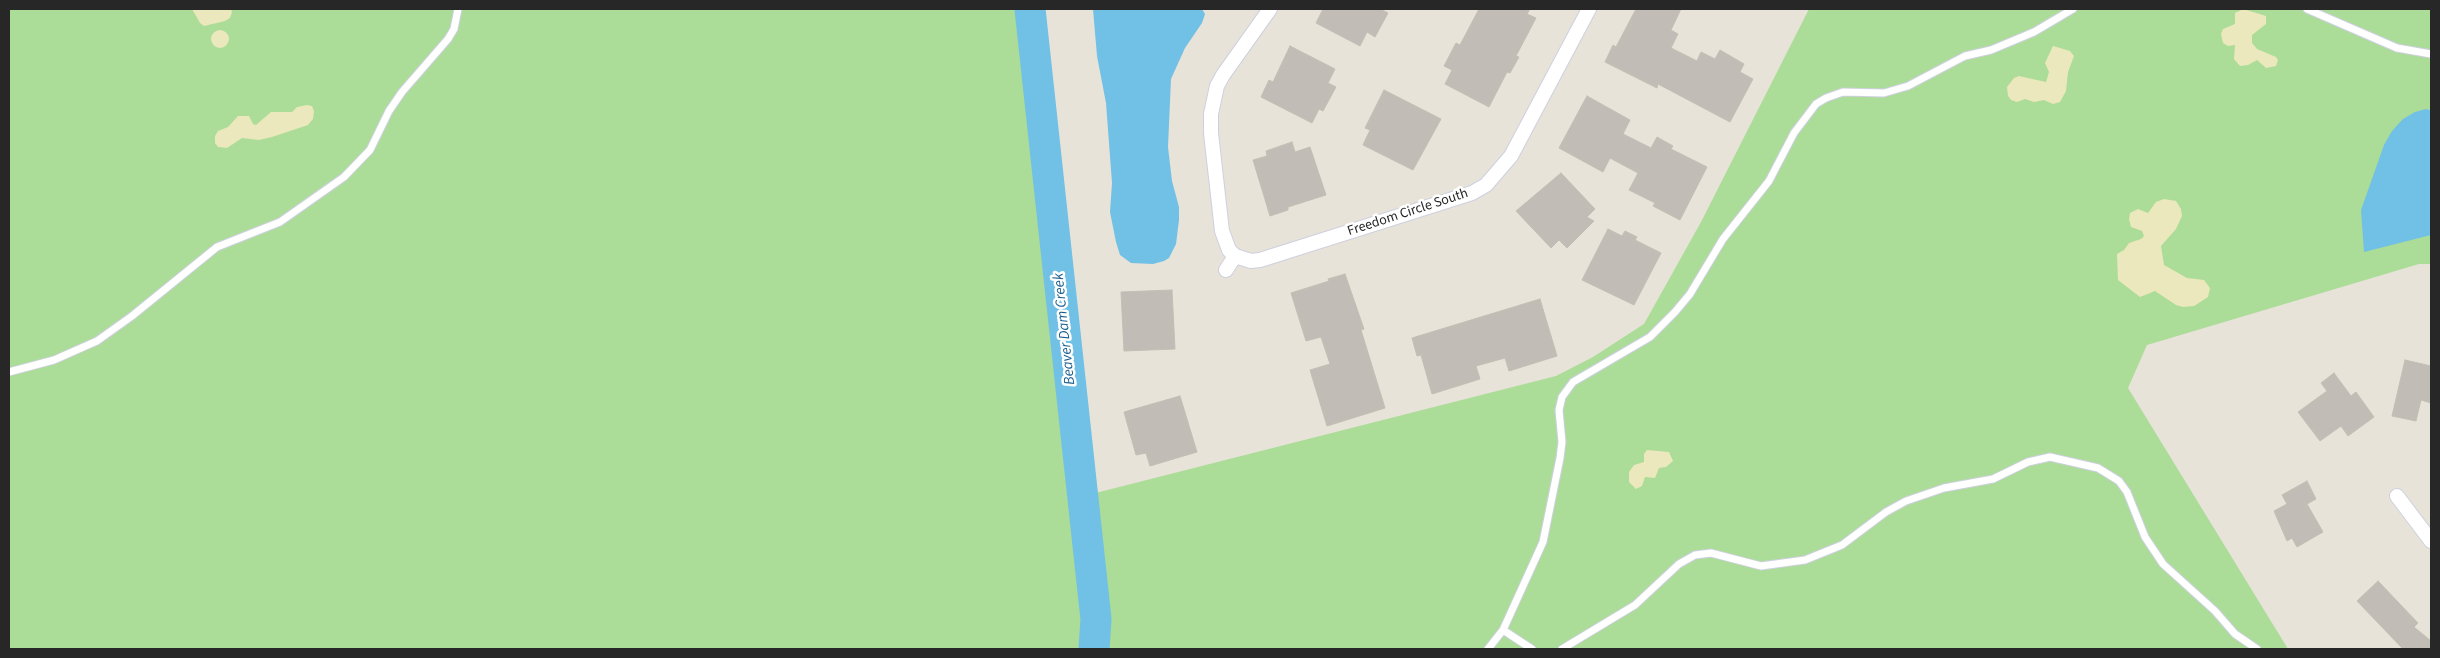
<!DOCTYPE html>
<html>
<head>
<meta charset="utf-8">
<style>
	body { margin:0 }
	#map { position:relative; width:2440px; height:658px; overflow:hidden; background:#e8e3d9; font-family:"Source Sans 3",sans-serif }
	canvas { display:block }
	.frame { position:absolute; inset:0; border:10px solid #272727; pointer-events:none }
</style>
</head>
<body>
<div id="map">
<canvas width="2440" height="658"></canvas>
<div class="frame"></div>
</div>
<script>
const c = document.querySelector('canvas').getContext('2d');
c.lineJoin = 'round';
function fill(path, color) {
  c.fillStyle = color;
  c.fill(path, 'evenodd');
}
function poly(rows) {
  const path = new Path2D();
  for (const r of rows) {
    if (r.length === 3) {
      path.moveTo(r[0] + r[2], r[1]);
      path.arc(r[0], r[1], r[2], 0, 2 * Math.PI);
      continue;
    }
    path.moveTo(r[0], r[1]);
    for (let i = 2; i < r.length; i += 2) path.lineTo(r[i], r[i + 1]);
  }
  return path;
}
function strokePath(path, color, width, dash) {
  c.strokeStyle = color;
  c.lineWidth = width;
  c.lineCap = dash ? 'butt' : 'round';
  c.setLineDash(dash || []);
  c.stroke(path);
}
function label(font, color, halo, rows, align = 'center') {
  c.font = font + ' "Source Sans 3",sans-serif';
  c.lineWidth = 5;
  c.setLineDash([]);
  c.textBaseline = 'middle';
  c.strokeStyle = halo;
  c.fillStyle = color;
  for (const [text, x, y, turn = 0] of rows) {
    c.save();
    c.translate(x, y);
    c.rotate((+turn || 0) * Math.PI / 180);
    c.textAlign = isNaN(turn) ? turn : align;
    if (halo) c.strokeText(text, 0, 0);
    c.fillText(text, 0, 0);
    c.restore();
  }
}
const green = poly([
	[9,9,1016,9,1068,500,1556,376,1593,357,1644,324,1701,222,1809,9,2431,9,2431,110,2426,109,2426,235,2431,235,2431,264,2419,264,2147,345,2128,388,2288,649,9,649]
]);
const sand = poly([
	[192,9,231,9,232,12,230,18,225,21,204,26,200,23],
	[2243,9,2266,16,2266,24,2252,35,2252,43,2257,49,2276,57,2278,60,2276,66,2266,68,2257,60,2248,65,2240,66,2234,59,2235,45,2228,46,2223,43,2221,34,2223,29,2235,24,2235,13],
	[220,39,9],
	[2053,46,2070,51,2074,56,2068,72,2066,91,2060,102,2053,104,2044,100,2034,102,2025,99,2017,102,2011,100,2008,96,2007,87,2014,78,2019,76,2046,82,2049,72,2045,63],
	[307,105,312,106,314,111,313,119,308,125,272,137,259,140,242,138,227,148,218,147,215,143,215,136,218,131,228,127,238,116,249,116,253,124,256,125,271,112,292,112,297,107],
	[2164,199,2176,201,2181,209,2182,216,2176,229,2161,246,2164,265,2187,278,2204,280,2210,288,2208,297,2194,306,2183,307,2176,305,2155,291,2140,297,2118,280,2117,254,2124,250,2129,243,2141,239,2144,236,2142,231,2131,227,2129,219,2130,213,2138,209,2148,213,2156,202],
	[1647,450,1669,452,1673,461,1666,467,1659,468,1655,478,1645,477,1642,486,1636,489,1629,482,1629,472,1634,465,1644,462,1644,454]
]);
const water = poly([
	[1093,9,1202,9,1205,14,1202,23,1185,48,1171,79,1168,147,1172,181,1179,207,1179,220,1176,244,1169,258,1164,261,1153,264,1131,263,1120,255,1116,242,1110,212,1112,183,1106,103,1097,56],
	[2426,109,2431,110,2431,235,2364,252,2361,210,2384,145,2392,131,2403,119,2415,112]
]);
const river = poly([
	[1030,9,1096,619,1094,649]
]);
const building = poly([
	[1323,9,1380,9,1388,13,1375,37,1367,32,1360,46,1316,23,1323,9],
	[1479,9,1530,9,1527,14,1536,18,1516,56,1519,57,1510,73,1507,72,1489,107,1445,84,1452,70,1444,66,1456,43,1460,45,1479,9],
	[1636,9,1681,9,1671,30,1678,34,1671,48,1697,61,1701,52,1715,59,1720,50,1744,64,1740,72,1753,79,1730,122,1658,84,1657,88,1605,62,1613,45,1616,47,1636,9],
	[1290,46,1335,69,1328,83,1336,87,1323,111,1319,109,1312,123,1261,97,1269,80,1273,82,1290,46],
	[1384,90,1441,119,1413,170,1363,145,1370,130,1365,128,1384,90],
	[1587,96,1630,120,1623,134,1651,148,1657,137,1673,146,1671,149,1707,167,1680,220,1653,206,1655,203,1629,190,1638,173,1610,158,1603,172,1559,148,1587,96],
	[1292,142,1295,152,1310,147,1326,195,1288,207,1288,210,1270,216,1253,160,1267,156,1266,151,1292,142],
	[1561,173,1595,209,1587,217,1594,221,1567,248,1559,240,1551,248,1516,211,1561,173],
	[1608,229,1622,236,1625,231,1637,237,1635,240,1661,253,1634,305,1582,280,1608,229],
	[1345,274,1364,329,1361,330,1385,408,1327,426,1310,370,1330,364,1321,337,1306,341,1291,293,1329,281,1328,279,1345,274],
	[1172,290,1175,349,1124,351,1121,292,1172,290],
	[1540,299,1557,356,1509,371,1505,358,1476,366,1480,379,1432,394,1421,355,1417,356,1412,338,1540,299],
	[2405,360,2431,366,2431,403,2421,400,2416,421,2392,416,2405,360],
	[2334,373,2351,396,2356,392,2374,417,2348,436,2341,426,2320,441,2298,412,2327,391,2321,383,2334,373],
	[1180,396,1197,452,1150,466,1146,453,1136,455,1124,412,1180,396],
	[2307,481,2316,499,2307,504,2323,532,2297,547,2292,538,2287,541,2274,511,2287,504,2282,495,2307,481],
	[2378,581,2418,623,2414,627,2431,641,2431,649,2403,649,2357,601,2378,581]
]);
const lane = poly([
	[2307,9,2397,48,2431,54],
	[9,372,54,360,97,341,132,316,217,247,280,222,344,177,370,150,389,111,402,92,448,39,454,29,458,9],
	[1503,630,1532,649],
	[1488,649,1503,630,1543,542,1560,458,1562,442,1559,410,1562,397,1573,382,1650,337,1675,312,1690,294,1723,239,1769,181,1794,133,1816,104,1826,98,1843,92,1884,93,1908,86,1965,56,1991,50,2034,32,2073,9],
	[1562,649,1635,605,1679,564,1695,555,1711,553,1761,566,1805,560,1842,545,1886,512,1906,501,1944,488,1993,479,2028,462,2050,457,2098,468,2119,481,2127,492,2145,537,2163,564,2215,611,2235,634,2257,649]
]);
const street = poly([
	[1235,256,1229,250,1222,231,1211,133,1211,114,1217,86,1223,75,1270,9],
	[1226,270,1235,256,1251,261,1260,260,1472,193,1486,185,1511,156,1589,9],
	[2397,496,2431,541]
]);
const streetNames = [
	["Freedom Circle South",1408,213,-18]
];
const waterNames = [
	["Beaver Dam Creek",1065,329,-96]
];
fill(green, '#abdc98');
fill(sand, '#ece8bd');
fill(water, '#71c0e5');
strokePath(river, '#71c0e5', 31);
fill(building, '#c1bcb5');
strokePath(building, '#c3beb3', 1);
strokePath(lane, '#ced0df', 9);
strokePath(street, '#ced0df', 16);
strokePath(lane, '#fff', 7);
strokePath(street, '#fff', 14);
label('14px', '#272727', '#fff', streetNames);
label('italic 15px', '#165c8b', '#fff', waterNames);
</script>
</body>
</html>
